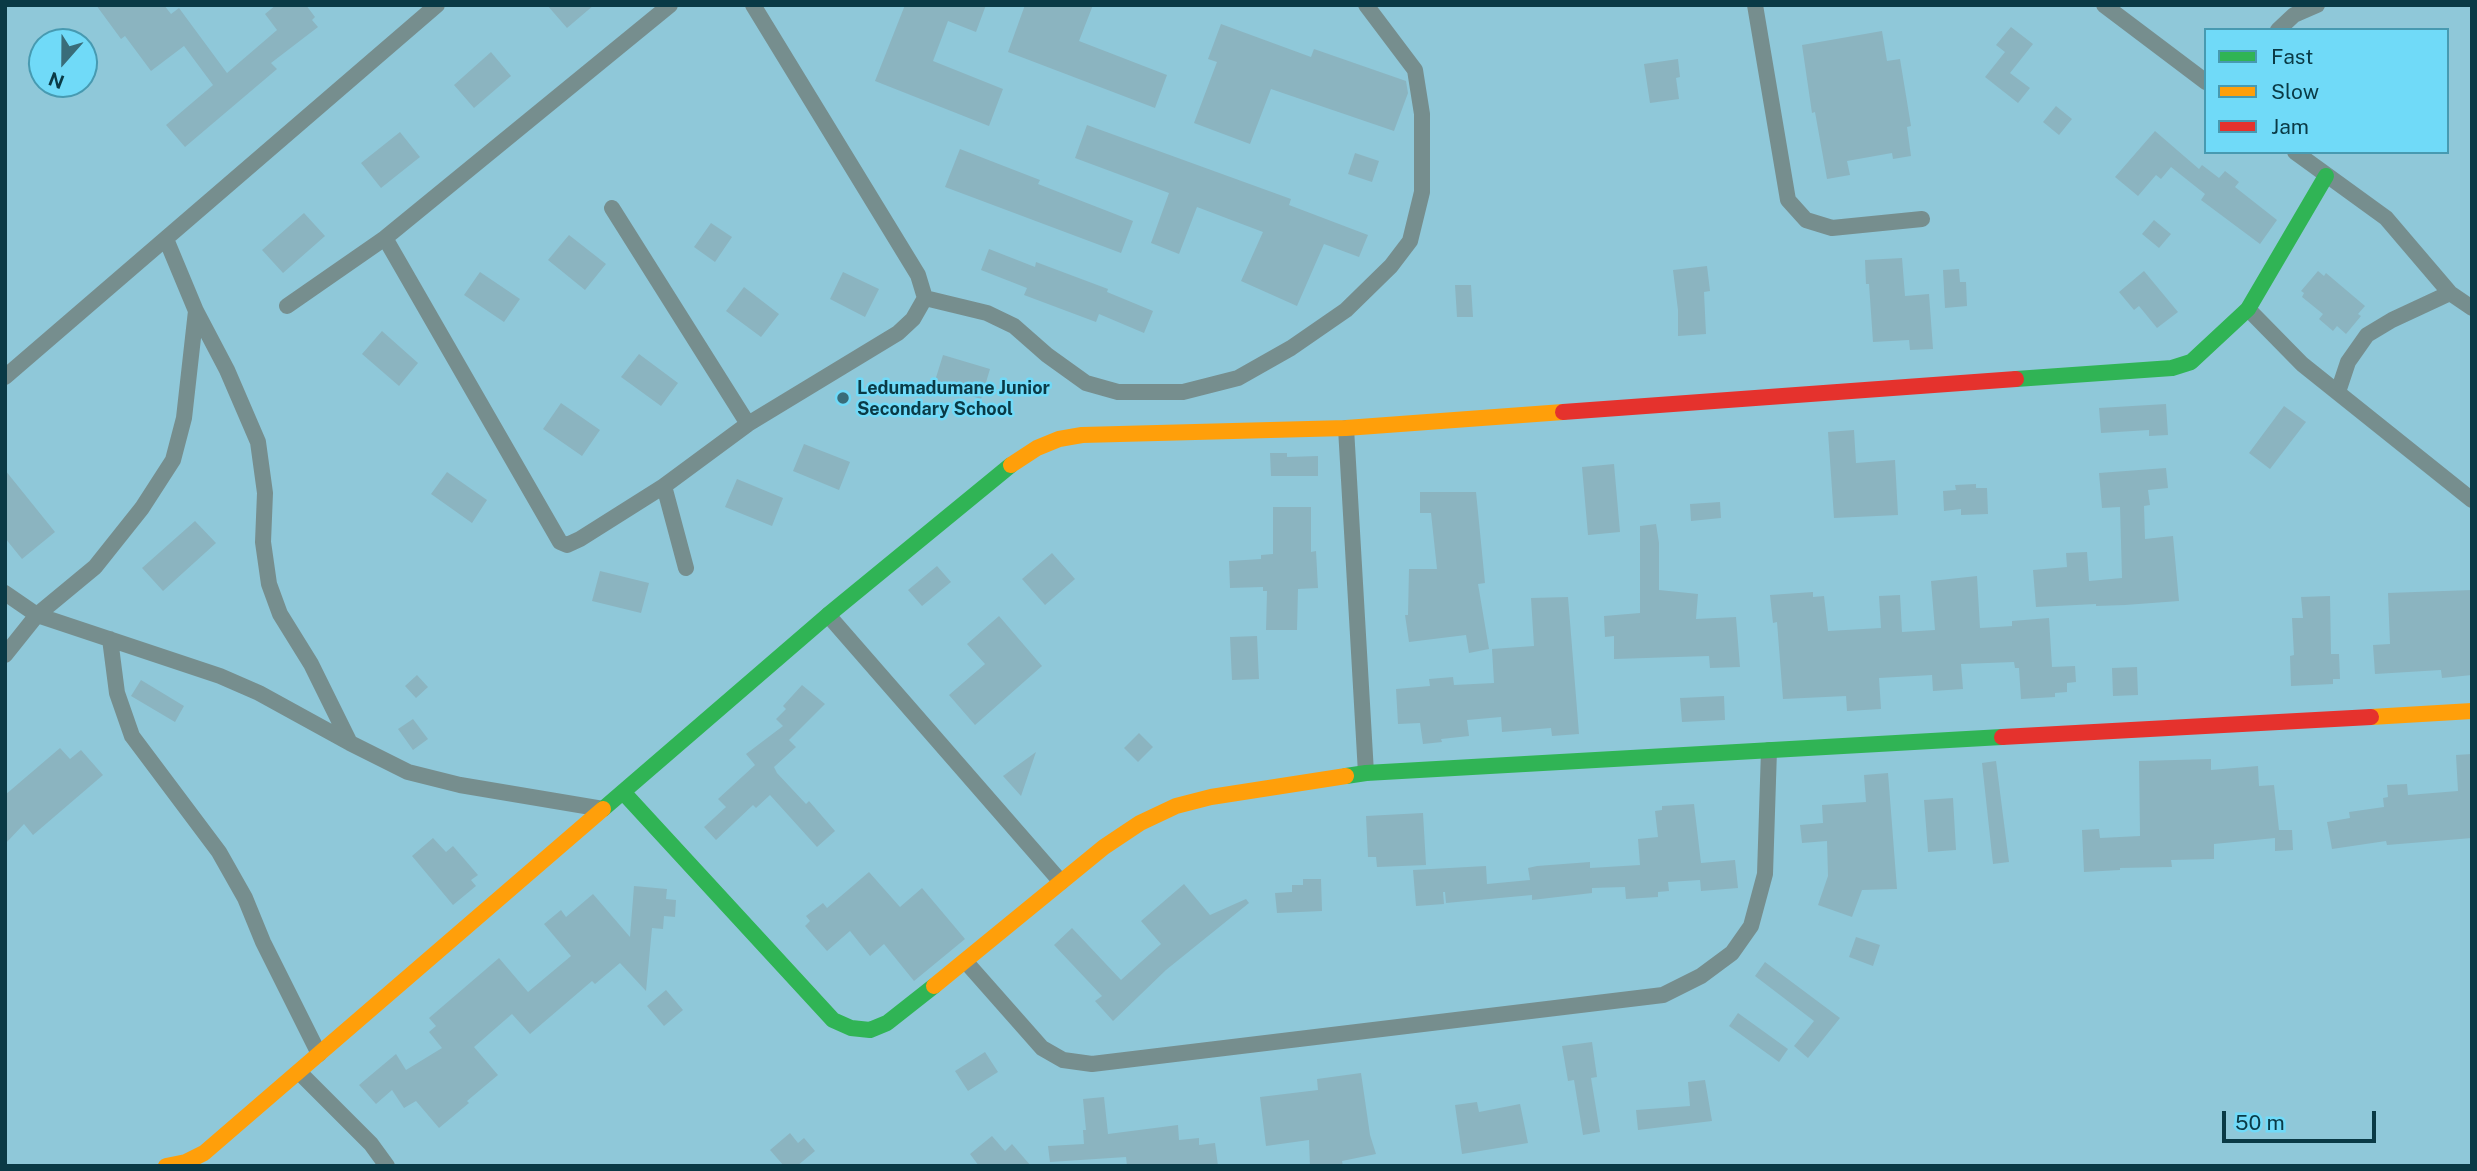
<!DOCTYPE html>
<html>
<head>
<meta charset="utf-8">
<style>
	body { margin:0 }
	#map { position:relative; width:2477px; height:1171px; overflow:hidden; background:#8fc8d9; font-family:"Public Sans",sans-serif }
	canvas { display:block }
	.frame { position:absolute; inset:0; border:7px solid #0a3a46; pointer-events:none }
	.legend { position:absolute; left:2204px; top:28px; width:245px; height:126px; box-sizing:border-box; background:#70daf8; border:2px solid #479ab1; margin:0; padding:9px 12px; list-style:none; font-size:21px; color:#0a3a46 }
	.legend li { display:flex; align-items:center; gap:14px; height:35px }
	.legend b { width:35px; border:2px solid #479ab1 }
	.north { position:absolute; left:28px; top:28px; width:70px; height:70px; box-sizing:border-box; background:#70daf8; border:2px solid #479ab1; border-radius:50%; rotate:201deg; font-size:19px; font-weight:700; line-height:28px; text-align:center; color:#0a3a46 }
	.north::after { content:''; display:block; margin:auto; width:24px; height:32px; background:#396c79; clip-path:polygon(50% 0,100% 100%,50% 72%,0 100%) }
	.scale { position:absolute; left:2222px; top:1111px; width:154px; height:32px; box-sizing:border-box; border:4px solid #0a3a46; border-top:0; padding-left:9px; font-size:21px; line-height:24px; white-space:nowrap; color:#0a3a46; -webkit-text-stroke:5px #70daf8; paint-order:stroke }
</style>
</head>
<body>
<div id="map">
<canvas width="2477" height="1171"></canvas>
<div class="frame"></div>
<ul class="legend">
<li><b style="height:9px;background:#30b455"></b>Fast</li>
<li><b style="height:9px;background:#ff9f0a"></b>Slow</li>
<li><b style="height:9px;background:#e5322d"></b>Jam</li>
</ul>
<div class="north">N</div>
<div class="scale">50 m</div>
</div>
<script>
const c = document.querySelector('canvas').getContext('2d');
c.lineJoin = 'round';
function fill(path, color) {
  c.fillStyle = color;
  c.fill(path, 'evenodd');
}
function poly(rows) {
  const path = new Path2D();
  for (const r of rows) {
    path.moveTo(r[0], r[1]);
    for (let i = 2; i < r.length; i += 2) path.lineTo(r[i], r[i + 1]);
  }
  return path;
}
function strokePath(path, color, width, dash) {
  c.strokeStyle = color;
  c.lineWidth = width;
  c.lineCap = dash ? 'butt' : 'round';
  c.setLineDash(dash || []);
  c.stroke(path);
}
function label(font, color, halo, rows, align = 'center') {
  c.font = font + ' "Public Sans",sans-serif';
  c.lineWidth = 5;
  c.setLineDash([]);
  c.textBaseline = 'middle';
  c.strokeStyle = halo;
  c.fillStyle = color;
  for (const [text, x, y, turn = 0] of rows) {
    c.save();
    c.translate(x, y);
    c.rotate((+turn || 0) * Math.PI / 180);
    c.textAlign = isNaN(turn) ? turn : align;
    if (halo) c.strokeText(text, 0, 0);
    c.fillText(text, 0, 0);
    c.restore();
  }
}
const building = poly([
	[96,5,164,5,171,14,179,8,227,73,277,30,265,14,276,5,306,5,315,17,312,20,318,27,271,63,277,69,185,147,166,125,213,85,184,46,151,71,125,36,121,39],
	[547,5,594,5,567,28],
	[905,5,986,5,976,32,948,21,933,61,1003,89,989,126,875,81],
	[1025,5,1093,5,1079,41,1167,75,1155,108,1008,52],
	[1221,24,1311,57,1314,49,1406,81,1408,93,1394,131,1271,89,1250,144,1194,123,1217,62,1208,59],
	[2011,27,2033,44,2010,73,2030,88,2018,103,1985,77,2005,52,1996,45],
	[1882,31,1887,61,1900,59,1911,126,1907,127,1911,156,1893,159,1892,153,1847,161,1850,175,1827,179,1815,112,1812,113,1802,45],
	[491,52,511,76,474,108,454,85],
	[1678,59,1680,77,1676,78,1679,99,1650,103,1644,64],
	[2056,106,2072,119,2059,135,2043,122],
	[1087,125,1291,199,1289,205,1368,235,1359,257,1324,244,1297,306,1241,281,1263,232,1197,207,1179,254,1151,243,1169,193,1075,158],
	[2155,131,2199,169,2202,165,2219,178,2225,171,2239,182,2235,187,2277,220,2260,244,2201,200,2205,194,2171,167,2161,179,2156,175,2138,196,2115,177],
	[400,132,420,157,381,188,361,163],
	[960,149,1040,180,1038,184,1133,221,1121,253,945,187],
	[1355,153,1379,161,1372,182,1348,174],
	[304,213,325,236,283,273,262,250],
	[2154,220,2171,234,2159,248,2142,234],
	[711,223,732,237,715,262,694,247],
	[569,235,606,264,585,290,548,260],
	[989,249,1035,267,1036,262,1108,289,1107,292,1153,311,1144,333,1099,314,1096,322,1024,295,1027,288,981,270],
	[1902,258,1905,296,1929,294,1933,349,1910,350,1909,340,1873,342,1869,284,1866,284,1865,260],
	[1707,266,1710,291,1704,292,1706,334,1678,336,1678,310,1673,270],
	[1959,269,1960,282,1966,282,1967,306,1945,308,1943,270],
	[2144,271,2178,312,2157,328,2139,306,2134,310,2119,292],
	[2318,271,2324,276,2326,273,2365,306,2358,314,2361,316,2346,334,2337,326,2333,331,2319,319,2323,314,2302,297,2304,293,2301,291],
	[480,272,520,299,504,322,464,295],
	[843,272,879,289,865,317,830,299],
	[1455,285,1471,285,1473,317,1457,317],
	[744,287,779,314,761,337,726,311],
	[382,331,418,363,399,386,362,354],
	[639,354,678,383,661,406,621,377],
	[943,355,990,369,981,399,934,384],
	[561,403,600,430,582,456,543,429],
	[2166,404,2168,435,2149,436,2149,430,2101,433,2099,408],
	[2284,406,2306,422,2270,469,2249,453],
	[1854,430,1856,463,1895,460,1898,515,1834,518,1828,432],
	[804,444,850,462,839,490,793,471],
	[1270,453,1287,453,1287,457,1318,456,1318,476,1271,476],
	[1614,464,1620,532,1588,535,1582,467],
	[2166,468,2168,488,2148,490,2150,505,2144,506,2145,539,2173,536,2179,601,2125,605,2096,606,2096,604,2036,607,2033,570,2067,567,2066,553,2087,552,2089,581,2122,578,2120,507,2102,508,2099,473],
	[5,470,55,532,22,559,5,538],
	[447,472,487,500,472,523,431,494],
	[737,479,783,498,772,526,725,507],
	[1976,484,1976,488,1987,488,1988,514,1961,515,1961,509,1944,511,1943,491,1956,490,1955,485],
	[1420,492,1476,492,1485,583,1478,584,1489,649,1469,653,1466,635,1409,642,1405,615,1408,615,1409,569,1437,569,1431,513,1420,513],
	[1720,502,1721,518,1691,521,1690,504],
	[1273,507,1311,507,1311,552,1316,551,1318,588,1298,589,1297,630,1266,630,1267,591,1263,591,1263,587,1230,588,1229,561,1261,559,1261,555,1273,554],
	[195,521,216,543,163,591,142,568],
	[1656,524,1659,543,1659,590,1698,594,1696,619,1736,617,1740,667,1710,668,1709,656,1614,659,1614,636,1605,637,1604,616,1640,613,1640,526],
	[1052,553,1075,579,1045,605,1022,579],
	[937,566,951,582,922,606,908,590],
	[600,571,649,583,641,613,592,601],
	[1977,576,1980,628,2012,626,2012,621,2049,618,2052,667,2075,666,2076,682,2067,683,2067,692,2055,693,2055,697,2021,699,2019,668,2015,668,2014,662,1961,664,1963,689,1933,691,1932,675,1879,678,1881,709,1847,711,1846,696,1783,699,1777,622,1773,623,1770,595,1813,592,1813,597,1824,596,1828,631,1881,628,1879,596,1900,595,1902,632,1935,630,1931,581],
	[2472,590,2472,675,2442,678,2441,670,2375,674,2373,645,2390,644,2388,593],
	[2330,596,2331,654,2339,654,2340,679,2333,679,2333,684,2291,686,2290,656,2294,655,2292,618,2303,618,2301,597],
	[1568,597,1579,734,1552,736,1551,728,1502,732,1501,717,1467,720,1469,736,1441,739,1442,742,1423,744,1420,723,1398,724,1396,689,1430,686,1429,679,1453,677,1454,685,1494,683,1492,649,1534,646,1531,598],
	[999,616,1042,666,975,725,949,695,985,664,967,644],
	[1257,636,1259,679,1232,680,1230,637],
	[2137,667,2138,695,2113,696,2112,668],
	[417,675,428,687,416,698,405,686],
	[141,680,184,706,175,722,131,696],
	[802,685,825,704,789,740,796,747,774,767,777,773,806,804,809,801,835,831,817,847,770,795,756,808,753,805,716,840,704,827,726,807,718,799,755,765,746,754,783,726,776,719,786,709,783,706],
	[1724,696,1725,720,1682,722,1680,698],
	[413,719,428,739,413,750,398,729],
	[1139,733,1153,747,1138,762,1124,748],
	[60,748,70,759,81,750,103,775,33,835,24,824,5,844,5,795],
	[1036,752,1021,796,1003,776],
	[2472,754,2472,838,2387,845,2386,841,2332,849,2327,822,2350,818,2349,812,2384,807,2383,798,2388,797,2387,785,2407,784,2408,795,2458,791,2456,755],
	[2211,759,2211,770,2258,766,2259,786,2274,785,2279,830,2292,830,2293,850,2275,851,2275,838,2214,844,2214,859,2171,860,2172,867,2120,868,2120,870,2084,872,2082,830,2099,829,2100,838,2140,836,2139,761],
	[1996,761,2009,862,1993,864,1982,763],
	[1888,773,1897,889,1862,890,1852,917,1818,905,1828,876,1827,841,1802,843,1800,825,1823,823,1822,805,1866,802,1864,775],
	[1953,798,1956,850,1928,852,1924,800],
	[1694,804,1701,863,1735,860,1738,888,1701,891,1700,880,1668,882,1669,891,1658,892,1658,897,1626,899,1625,887,1592,888,1592,893,1532,900,1532,895,1446,903,1445,892,1443,892,1444,904,1416,906,1413,870,1486,866,1487,884,1530,880,1528,868,1537,866,1590,862,1590,868,1640,865,1638,839,1658,837,1655,811,1662,810,1662,806],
	[1423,813,1426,865,1377,867,1376,857,1368,857,1366,816],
	[433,838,446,852,453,846,478,875,471,880,476,886,453,905,412,856],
	[869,872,900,907,922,888,965,939,914,981,884,944,870,956,850,931,827,951,805,926,810,921,806,916,823,903,827,908],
	[1303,879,1321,879,1322,911,1277,913,1275,893,1292,892,1292,885,1303,885],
	[1184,884,1210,915,1246,899,1249,903,1166,970,1113,1021,1095,1001,1102,996,1054,945,1072,928,1121,980,1161,944,1141,921],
	[634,886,667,889,666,899,676,900,675,917,664,916,663,929,652,928,646,991,620,963,595,984,592,981,530,1034,512,1014,474,1047,498,1075,467,1101,469,1103,439,1128,416,1101,404,1108,392,1090,376,1104,359,1085,396,1054,406,1070,442,1048,429,1032,436,1026,429,1018,499,958,528,992,571,956,544,924,561,910,566,917,593,894,630,937],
	[1856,937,1880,945,1873,966,1849,957],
	[1765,962,1840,1018,1808,1058,1794,1046,1814,1021,1755,976],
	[666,990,683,1010,664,1026,647,1006],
	[1738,1013,1788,1049,1779,1062,1729,1026],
	[1592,1042,1597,1077,1591,1078,1600,1132,1583,1135,1574,1080,1568,1081,1562,1046],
	[985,1052,998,1072,968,1091,955,1071],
	[1361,1073,1370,1135,1376,1154,1342,1161,1343,1166,1310,1166,1309,1140,1266,1146,1260,1097,1318,1090,1317,1079],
	[1705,1080,1712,1121,1638,1130,1636,1110,1690,1106,1688,1082],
	[1104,1097,1108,1134,1178,1125,1179,1140,1199,1138,1199,1145,1215,1143,1218,1166,1127,1166,1126,1157,1050,1162,1048,1146,1084,1144,1083,1130,1086,1130,1083,1099],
	[1477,1102,1479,1112,1520,1104,1528,1143,1462,1154,1455,1105],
	[790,1133,798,1143,804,1138,815,1151,797,1166,784,1166,770,1150],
	[992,1136,1005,1151,1012,1144,1031,1166,979,1166,970,1154]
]);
const street = poly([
	[1755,5,1788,200,1806,220,1832,228,1922,219],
	[2104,5,2206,82],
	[2278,30,2294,15,2317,5],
	[2295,152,2386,218,2450,293,2472,308],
	[612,208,748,424],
	[385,238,560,542,567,545,580,539,664,486,748,424,898,333,913,319,925,298,918,275,753,5],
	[166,239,196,311,227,370,258,442,265,493,263,542,269,584,280,614,311,664,350,743],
	[925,298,987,313,1014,326,1047,355,1086,383,1118,392,1183,392,1238,378,1291,348,1346,310,1391,266,1410,241,1422,192,1422,114,1415,70,1366,5],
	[287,306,385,238,670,5],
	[2248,309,2302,364,2472,500],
	[5,377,437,5],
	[2338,392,2348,362,2367,335,2392,320,2450,293],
	[1346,428,1366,773],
	[664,486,686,568],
	[5,593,37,615,220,676,259,693,350,743,408,772,460,785,603,809],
	[828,615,1061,882],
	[110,639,117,693,132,736,219,852,245,898,263,942,319,1054],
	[5,655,37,615,95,567,142,508,173,460,184,418,196,311],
	[966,962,1042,1048,1063,1060,1092,1064,1663,995,1701,976,1732,953,1751,926,1765,874,1769,750],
	[299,1072,371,1144,387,1166]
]);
const fast = poly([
	[2016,379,2172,368,2191,362,2248,309,2326,176],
	[1346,776,1366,773,2002,737],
	[623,792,833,1020,851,1028,870,1030,887,1023,934,986],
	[603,809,828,615,1011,465]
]);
const slow = poly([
	[1011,465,1037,448,1059,439,1082,435,1346,428,1563,412],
	[2371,717,2472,711],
	[934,986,1104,847,1140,823,1176,806,1211,797,1346,776],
	[166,1166,186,1162,204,1153,603,809]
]);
const jam = poly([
	[1563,412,2016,379],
	[2002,737,2371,717]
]);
const markers = [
	[843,398,7,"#396c79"]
];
const poiNames = [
	["Ledumadumane Junior",857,388],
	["Secondary School",857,409]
];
fill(building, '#8bb4c0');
strokePath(street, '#768e8e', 16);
strokePath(fast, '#30b455', 16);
strokePath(slow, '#ff9f0a', 16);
strokePath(jam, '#e5322d', 16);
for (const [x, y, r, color] of markers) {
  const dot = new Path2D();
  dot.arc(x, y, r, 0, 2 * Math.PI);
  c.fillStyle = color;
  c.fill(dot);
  strokePath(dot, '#70daf8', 2.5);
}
label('bold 18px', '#0a3a46', '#70daf8', poiNames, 'left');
</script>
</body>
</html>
